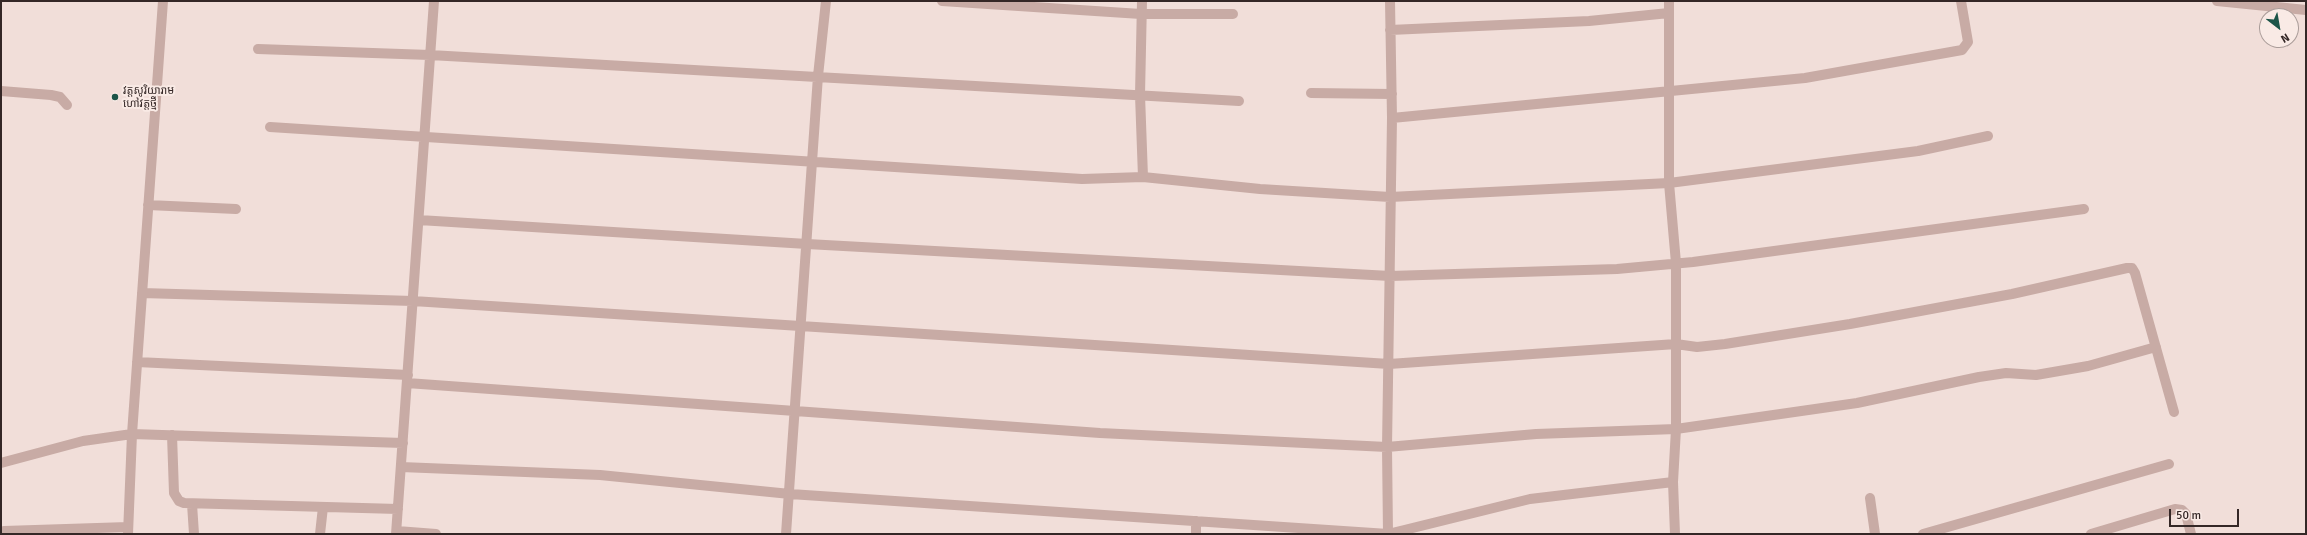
<!DOCTYPE html>
<html>
<head>
<meta charset="utf-8">
<style>
	body { margin:0 }
	#map { position:relative; width:2307px; height:535px; overflow:hidden; background:#f1ded9; font-family:Signika,sans-serif }
	canvas { display:block }
	.frame { position:absolute; inset:0; border:2px solid #342726; pointer-events:none }
	.north { position:absolute; left:2259px; top:8px; width:40px; height:40px; box-sizing:border-box; background:#f9eae5; border:1px solid #aa9c99; border-radius:50%; rotate:149deg; font-size:11px; font-weight:700; line-height:16px; text-align:center; color:#342726 }
	.north::after { content:''; display:block; margin:auto; width:14px; height:18px; background:#1c5549; clip-path:polygon(50% 0,100% 100%,50% 72%,0 100%) }
	.scale { position:absolute; left:2169px; top:509px; width:70px; height:18px; box-sizing:border-box; border:2px solid #342726; border-top:0; padding-left:5px; font-size:12px; line-height:14px; white-space:nowrap; color:#342726; -webkit-text-stroke:3px #f9eae5; paint-order:stroke }
</style>
</head>
<body>
<div id="map">
<canvas width="2307" height="535"></canvas>
<div class="frame"></div>
<div class="north">N</div>
<div class="scale">50 m</div>
</div>
<script>
const c = document.querySelector('canvas').getContext('2d');
c.lineJoin = 'round';
function poly(rows) {
  const path = new Path2D();
  for (const r of rows) {
    path.moveTo(r[0], r[1]);
    for (let i = 2; i < r.length; i += 2) path.lineTo(r[i], r[i + 1]);
  }
  return path;
}
function strokePath(path, color, width, dash) {
  c.strokeStyle = color;
  c.lineWidth = width;
  c.lineCap = dash ? 'butt' : 'round';
  c.setLineDash(dash || []);
  c.stroke(path);
}
function label(font, color, halo, rows, align = 'center') {
  c.font = font + ' Signika,"Noto Sans Khmer",sans-serif';
  c.lineWidth = 4;
  c.setLineDash([]);
  c.textBaseline = 'middle';
  c.strokeStyle = halo;
  c.fillStyle = color;
  for (const [text, x, y, turn = 0] of rows) {
    c.save();
    c.translate(x, y);
    c.rotate((+turn || 0) * Math.PI / 180);
    c.textAlign = isNaN(turn) ? turn : align;
    if (halo) c.strokeText(text, 0, 0);
    c.fillText(text, 0, 0);
    c.restore();
  }
}
const minor = poly([
	[942,1,1141,14,1233,14],
	[1142,1,1140,95,1143,177],
	[1669,1,1669,183,1676,263,1676,429,1673,482,1675,534],
	[2217,1,2306,10],
	[1390,30,1589,21,1669,13],
	[258,49,430,55,1239,101],
	[1,91,51,95,60,97,67,105],
	[1311,93,1392,94],
	[1392,118,1805,78,1962,50,1968,42,1961,1],
	[270,127,1082,179,1143,177,1260,189,1390,197,1669,183,1918,151,1988,136],
	[148,205,236,209],
	[419,220,807,244,1390,276,1617,269,1693,262,2084,209],
	[142,293,413,301,1389,364,1676,344,1697,347,1725,344,1850,324,2012,294,2127,268,2132,268,2135,273,2174,412],
	[137,362,408,375],
	[407,383,1100,433,1387,447,1536,434,1676,429,1857,403,1979,377,2006,373,2036,375,2088,366,2156,347],
	[172,435,174,493,179,501,184,503,398,509],
	[1,463,83,441,132,434,403,443],
	[401,467,600,475,790,494,1388,534,1530,499,1673,482],
	[1870,498,1875,534],
	[192,504,194,534],
	[397,531,436,534],
	[1,533,4,531,128,527],
	[128,534,132,434,163,1],
	[320,534,323,507],
	[396,534,434,1],
	[786,534,818,76,826,1],
	[1196,534,1196,521],
	[1388,534,1387,447,1392,118,1390,1],
	[1923,534,2169,464],
	[2091,534,2175,509,2182,510,2186,514,2191,534]
]);
const markers = [
	[115,97,4,"#1c5549"]
];
const poiNames = [
	["វត្តសូរិយារាម",123,91],
	["ហៅវត្តថ្មី",123,104]
];
strokePath(minor, '#c8aba5', 10);
for (const [x, y, r, color] of markers) {
  const dot = new Path2D();
  dot.arc(x, y, r, 0, 2 * Math.PI);
  c.fillStyle = color;
  c.fill(dot);
  strokePath(dot, '#f9eae5', 1.5);
}
label('11px', '#342726', '#f9eae5', poiNames, 'left');
</script>
</body>
</html>
